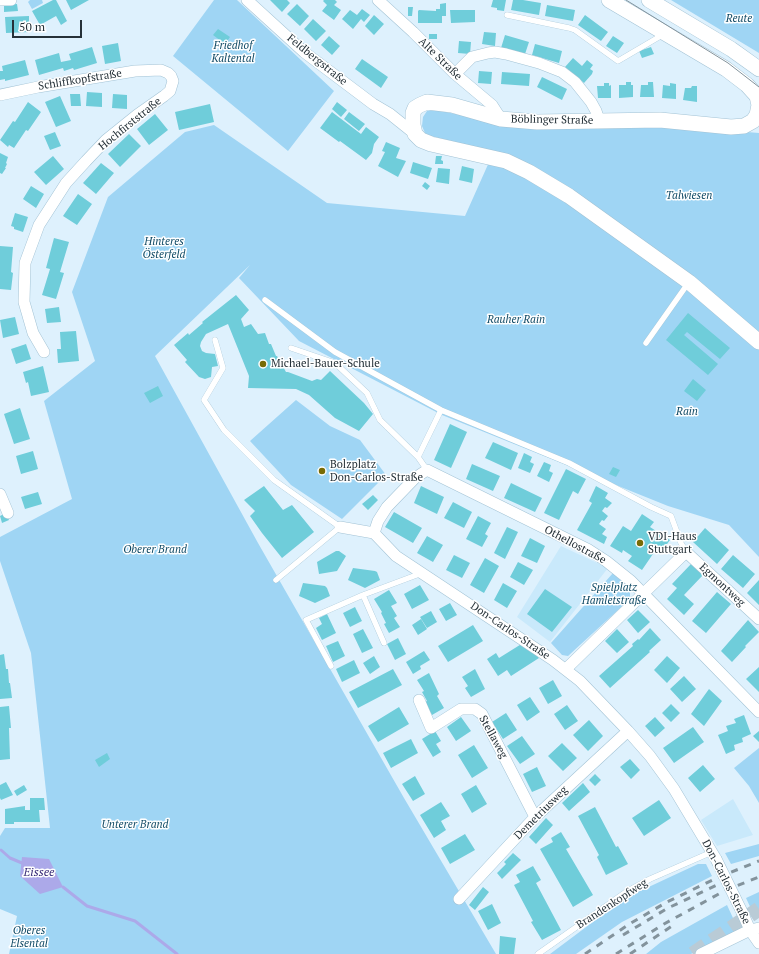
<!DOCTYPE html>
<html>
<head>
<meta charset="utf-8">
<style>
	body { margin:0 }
	#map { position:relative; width:759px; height:954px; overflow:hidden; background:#def1fd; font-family:"PT Serif",serif }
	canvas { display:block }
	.scale { position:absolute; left:12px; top:20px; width:70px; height:18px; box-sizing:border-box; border:2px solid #253138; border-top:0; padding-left:5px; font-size:12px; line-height:14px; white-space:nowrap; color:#253138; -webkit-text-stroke:3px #fff; paint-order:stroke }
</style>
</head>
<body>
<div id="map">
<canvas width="759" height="954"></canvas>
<div class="scale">50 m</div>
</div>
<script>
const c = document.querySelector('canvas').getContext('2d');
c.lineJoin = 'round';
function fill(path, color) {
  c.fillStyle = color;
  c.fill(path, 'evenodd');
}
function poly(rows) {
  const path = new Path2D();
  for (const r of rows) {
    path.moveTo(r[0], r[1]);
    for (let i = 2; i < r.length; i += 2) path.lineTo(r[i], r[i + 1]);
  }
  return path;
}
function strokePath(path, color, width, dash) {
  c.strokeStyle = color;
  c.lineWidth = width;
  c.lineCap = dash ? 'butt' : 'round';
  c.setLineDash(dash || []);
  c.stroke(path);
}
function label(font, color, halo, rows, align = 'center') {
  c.font = font + ' "PT Serif",serif';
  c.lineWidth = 3;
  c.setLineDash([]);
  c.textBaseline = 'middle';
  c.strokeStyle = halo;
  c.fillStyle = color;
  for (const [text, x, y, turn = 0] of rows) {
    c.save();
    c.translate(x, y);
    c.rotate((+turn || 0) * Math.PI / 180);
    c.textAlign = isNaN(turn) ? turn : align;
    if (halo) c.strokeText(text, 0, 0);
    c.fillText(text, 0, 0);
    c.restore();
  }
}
const built = poly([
	[561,546,608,568,550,642,517,617],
	[733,799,753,835,717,846,701,820]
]);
const green = poly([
	[30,0,42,0,43,3,32,9,28,2],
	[214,0,237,0,334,91,288,151,173,56],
	[671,0,759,0,759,53],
	[436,110,499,123,660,125,759,133,759,557,729,525,668,506,442,415,299,341,239,278,250,265,155,356,258,543,404,798,496,954,9,954,17,916,0,909,0,836,5,828,50,828,31,653,0,561,0,537,72,499,44,401,95,361,72,292,108,197,185,132,214,125,327,203,465,216,494,151,430,136,425,133,422,126,423,117,427,111],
	[296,400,330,426,360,440,386,475,342,519,291,485,250,441],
	[613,573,629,588,630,591,630,599,568,656,562,655,551,643],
	[759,748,759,803,749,786,734,768],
	[759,844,759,856,731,864,725,853],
	[698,864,706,864,712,876,622,922,576,954,550,954,625,898],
	[759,892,759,915,753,913,746,898],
	[727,905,739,931,691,954,646,954,661,942]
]);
const water = poly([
	[22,857,49,859,63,887,40,894,20,876]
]);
const stream = poly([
	[1,850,10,858,22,863],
	[63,887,87,906,135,921,177,954]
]);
const building = poly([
	[53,0,56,0,67,21,61,25,56,16,40,25,32,11],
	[66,0,89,0,71,10],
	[270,0,287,0,290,3,282,12],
	[324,0,335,0,337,2,334,5,341,10,334,20,322,11,327,5,323,1],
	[493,0,506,0,504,11,497,10,497,8,491,7],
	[513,0,523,0,541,3,539,15,511,10],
	[446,3,446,16,442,16,442,23,418,23,418,11,419,10,436,11,436,9,440,9,440,4],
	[17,4,18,11,4,12,4,5],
	[297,4,309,16,300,26,287,14],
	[547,5,575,10,573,21,545,16],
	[408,7,413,7,412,16,408,16],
	[362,9,370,15,364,22,361,19,353,29,342,19,350,10,357,15],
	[450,10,475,10,475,22,451,23],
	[374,15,384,24,374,35,365,26],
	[585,15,608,32,601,41,578,25],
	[29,16,29,32,6,33,5,17],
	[313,19,326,31,316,41,304,29],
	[218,29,230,37,225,44,213,35],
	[484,32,496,33,495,46,482,44],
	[429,34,437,34,437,39,429,39],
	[505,35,529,42,525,54,501,48],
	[329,36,340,46,332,55,321,45],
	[613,36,624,43,617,53,606,46],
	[459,41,471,42,470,54,458,53],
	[118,43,121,61,105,64,102,46],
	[535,44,562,51,559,63,532,55],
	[92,47,97,63,74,70,73,68,64,71,63,68,39,75,35,60,59,53,61,62,71,60,69,54],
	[651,47,654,54,642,58,639,51],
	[573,58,582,66,587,60,593,65,590,69,593,71,592,74,584,83,565,67],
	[362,59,388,77,381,88,355,69],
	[25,60,29,75,5,81,5,79,0,80,0,71,3,71,2,66],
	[479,71,492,72,491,84,478,83],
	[502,72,530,74,529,86,501,84],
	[542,77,567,89,562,100,537,87],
	[626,82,631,82,631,85,633,85,633,97,619,98,619,85,626,85],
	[648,82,653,82,654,97,640,97,641,85,648,85],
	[604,83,609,83,609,86,611,85,611,98,598,98,597,86,604,86],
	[670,83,676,84,676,99,662,98,663,85,670,86],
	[692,86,697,86,697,102,683,100,685,88,691,88],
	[87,92,102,93,102,107,86,106],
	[70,94,80,94,81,106,71,106],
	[113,94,127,95,127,109,112,108],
	[60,96,71,121,56,127,45,102],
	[28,102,41,112,28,131,26,130,14,148,9,145,8,147,0,140,13,121,15,122],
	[337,102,347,110,341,117,332,109],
	[210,104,214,122,179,130,175,112],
	[332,112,361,134,366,127,379,137,374,144,372,153,366,160,340,141,339,142,320,128],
	[349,112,365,124,359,131,344,119],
	[155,114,168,130,149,145,137,129],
	[55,132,61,146,50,150,44,136],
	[129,134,141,146,120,167,108,154],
	[386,142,400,148,396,158,406,161,398,177,378,166,385,152,382,151],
	[0,153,8,157,6,163,7,164,5,168,6,168,2,174,0,173],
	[53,156,64,169,46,185,34,172],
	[436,156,442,156,441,160,443,161,443,164,435,164],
	[413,162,432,168,428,179,410,173],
	[101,163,114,173,96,194,83,183],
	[462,166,474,169,472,183,459,180],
	[438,168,450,169,449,184,436,182],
	[425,182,430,186,427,190,422,186],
	[31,186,44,194,36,208,23,199],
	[78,194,92,204,77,225,63,216],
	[15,213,28,217,23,232,14,229,14,227,11,226],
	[54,238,69,242,60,272,64,273,56,299,42,295,50,269,46,268],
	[0,246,13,247,11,272,13,273,11,290,0,289],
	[236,295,249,310,241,319,244,327,251,324,258,334,265,333,269,344,271,344,276,356,277,356,286,372,288,372,312,381,317,379,321,380,330,371,364,403,373,414,359,431,335,418,309,395,296,389,248,388,249,376,228,324,206,334,201,342,200,346,202,351,206,353,215,354,218,366,212,367,211,377,205,379,199,377,185,362,187,360,174,345,188,333,189,335,203,323,202,322],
	[59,307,61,322,47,323,45,309],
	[688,313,730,348,720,359,687,332,684,335,718,364,708,375,666,340],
	[15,317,19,334,3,338,0,320],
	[76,331,79,361,58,363,57,349,61,349,60,332],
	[26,344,31,359,16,364,11,349],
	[43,366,49,392,31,396,28,382,26,383,23,372],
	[693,379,706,390,697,401,684,391],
	[158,386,163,396,150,403,144,393],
	[20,408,30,439,14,444,4,414],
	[450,424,467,432,451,468,434,460],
	[493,442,518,453,511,470,485,458],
	[33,451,38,469,21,474,16,456],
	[524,453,532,457,530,462,534,464,530,473,518,468],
	[544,462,551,465,549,471,553,473,549,482,537,476],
	[472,464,500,476,493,491,466,479],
	[613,467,620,470,616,477,609,474],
	[566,469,586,479,578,494,573,491,559,520,544,513],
	[511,483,542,498,535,512,504,498],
	[264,486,283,510,292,505,314,532,282,558,262,533,250,516,255,511,244,500],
	[421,486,444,497,437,514,414,503],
	[596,486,608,493,605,498,612,503,607,508,605,507,602,511,608,516,604,521,602,520,599,524,606,529,602,534,607,537,604,544,577,530,592,503,589,501],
	[38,492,42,504,25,509,21,497],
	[373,495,378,500,368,510,362,504],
	[453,502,472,512,464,528,444,518],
	[394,512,422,528,413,543,385,527],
	[6,513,9,520,2,523,0,516],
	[642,514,654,522,650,527,670,540,662,551,657,548,642,570,628,561,632,556,623,550,622,553,610,546,623,526,631,531],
	[478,516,491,523,485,534,488,536,482,547,466,539],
	[507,527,518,532,505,559,494,553],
	[705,528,729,550,717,564,693,542],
	[427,536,443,545,433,562,417,553],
	[530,538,545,546,537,563,521,556],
	[336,551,339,551,346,556,337,571,319,574,317,562],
	[454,555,470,563,462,578,446,570],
	[733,555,755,574,743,588,721,569],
	[485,558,499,566,484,593,470,585],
	[518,562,533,570,524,585,510,577],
	[691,564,703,575,684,595,694,604,684,615,667,599,677,588,672,584],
	[353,568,375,571,377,572,380,580,365,588,348,580],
	[759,580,759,605,747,593],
	[303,583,325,586,327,588,330,596,315,603,299,596],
	[503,583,517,591,507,608,494,600],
	[420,585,429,600,412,609,404,594],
	[545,589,572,607,552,632,527,614],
	[389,590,397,603,391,606,397,616,394,618,400,627,389,633,384,624,386,623,381,613,382,612,374,599],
	[717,592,731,604,706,633,692,621],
	[450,603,457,615,446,621,439,609],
	[355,607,362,621,350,627,343,613],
	[638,610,650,622,638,633,627,620],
	[431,611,437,622,427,628,420,617],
	[327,614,336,633,322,640,316,628,322,624,319,618],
	[421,619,427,629,418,635,412,625],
	[748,620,759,632,745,646,746,647,732,662,721,651],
	[473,625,483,641,448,662,438,646],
	[650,628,661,640,649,651,650,652,610,688,599,676,633,646,632,644,638,639,639,640],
	[363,629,373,648,362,653,353,634],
	[617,629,629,642,617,653,605,641],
	[398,638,406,654,395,660,387,644],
	[338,641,345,656,333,662,326,646],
	[523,643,539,658,511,676,507,670,498,676,487,659,496,653,499,658],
	[424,651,430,660,420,666,421,669,413,674,406,662],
	[4,654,6,669,8,669,9,683,10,683,12,698,0,699,0,655],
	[374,656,380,667,370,674,363,663],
	[667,656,680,668,667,683,654,670],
	[354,660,360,673,342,682,336,669],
	[759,667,759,692,746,679],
	[393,669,402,685,358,708,349,692],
	[475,669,485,689,471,697,465,688,468,686,462,677],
	[429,673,439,694,437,696,444,708,432,715,425,702,427,701,422,692,424,691,417,680],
	[684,676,696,689,682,702,670,689],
	[553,680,562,696,548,704,539,688],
	[709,689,722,701,704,726,691,714],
	[530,697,540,712,527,721,517,705],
	[671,704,680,713,671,722,662,713],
	[567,705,578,721,565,730,554,714],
	[9,706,11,728,9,728,10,759,0,760,0,707],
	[399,707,409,724,378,742,368,726],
	[506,713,517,730,503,739,492,722],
	[744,715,751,734,742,738,743,742,734,745,735,750,726,754,718,735,728,731,726,726,736,723,734,719],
	[461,717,471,731,456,741,447,727],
	[655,717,665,728,655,737,645,726],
	[589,720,603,736,588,751,573,735],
	[693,727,704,742,674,763,663,748],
	[435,731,441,741,436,744,441,752,433,757,422,739],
	[759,731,759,742,753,736],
	[522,736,535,754,520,764,507,746],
	[411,739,418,753,391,768,383,753],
	[562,743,577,758,563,771,548,756],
	[474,745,488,768,472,778,458,755],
	[107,753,110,759,99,767,95,760],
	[630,759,640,770,631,779,620,767],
	[703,765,715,779,700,792,688,778],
	[537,767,546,786,532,792,523,774],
	[595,774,601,780,595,786,589,780],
	[415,776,425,794,413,801,402,784],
	[6,782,13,795,1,800,0,798,0,785],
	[583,783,590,792,569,811,562,803],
	[24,785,27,790,17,796,14,791],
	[476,785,487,804,472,813,461,794],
	[30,798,44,798,45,810,39,810,40,822,14,822,14,824,5,824,5,809,25,806,25,810,30,810],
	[659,800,671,818,644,836,632,818],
	[441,802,450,816,441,821,446,830,434,838,420,815],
	[595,807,616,847,618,846,628,864,606,875,597,857,599,855,578,816],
	[546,818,553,825,536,844,529,837],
	[561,832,570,847,566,849,593,895,573,907,540,849,553,842,551,838],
	[465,834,475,850,450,864,441,848],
	[513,853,521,860,502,879,497,873,506,864,504,862],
	[533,866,541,880,536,883,561,930,542,940,531,922,533,921,514,885,520,882,516,875],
	[483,887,489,892,475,910,469,905],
	[492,904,501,923,488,930,478,911],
	[500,936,516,938,514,954,499,954]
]);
const secondaryTunnel = poly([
	[693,954,759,909]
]);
const service = poly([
	[507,15,569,28,575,30,618,61,664,34],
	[265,300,335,352,441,410,569,463,651,507,671,516,681,543,686,552],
	[215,340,223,368,204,400,224,430,274,480,340,527,276,580],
	[646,343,689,282],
	[291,348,335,363,367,393,380,420,418,457,427,470],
	[418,457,441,410],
	[363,595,384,643],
	[331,666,306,620,363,595,422,573],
	[538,954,626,892,650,879,712,852]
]);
const minor = poly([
	[0,0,11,0],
	[247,0,304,52,373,104,390,114,415,134],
	[378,0,413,32,455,74,492,105,501,119],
	[455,74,472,57,488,53,495,52,506,54,539,63,562,72,575,82,591,102,596,111,599,120],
	[0,95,38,87,135,71,161,70,168,73,171,76,173,81,170,91,164,96,137,115,106,140,86,161,66,183,39,225,25,263,24,302,33,333,44,352],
	[0,494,8,513],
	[340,527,374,533,396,556,553,660,580,681,628,731,650,756,674,789,716,859],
	[374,533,378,521,387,507,415,478,427,470,589,550,606,561,631,581,759,712],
	[566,669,686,552,759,619],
	[419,700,431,728,461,709,475,709,482,714,535,817],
	[459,899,535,817,628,731],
	[742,912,750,930,759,943],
	[701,954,750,930,759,928]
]);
const secondary = poly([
	[609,0,726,69,747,85,757,96,759,105,757,115,753,121,744,126,731,127,660,120,537,122,501,119,452,105,427,102,420,105,415,108,413,113,413,125,415,134,421,140,431,144,506,161,529,172,569,196,689,282,759,342],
	[649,0,731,49,759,69]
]);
const tram = poly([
	[626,0,728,63,759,87]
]);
const rail = poly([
	[623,935,668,908,734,877],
	[585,954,631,923,667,902,719,877,759,861],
	[616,954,664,924,726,890,759,877],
	[630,954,675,924]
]);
const minorBridge = poly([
	[716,859,742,912]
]);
const markers = [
	[263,364,4,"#786b04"],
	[322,471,4,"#786b04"],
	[640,543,4,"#786b04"]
];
const parkNames = [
	["Reute",739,19],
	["Friedhof",233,46],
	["Kaltental",233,59],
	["Talwiesen",689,196],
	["Hinteres",164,242],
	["Österfeld",164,255],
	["Rauher Rain",516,320],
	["Rain",687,412],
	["Oberer Brand",155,550],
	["Spielplatz",614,588],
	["Hamletstraße",614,601],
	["Unterer Brand",135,825],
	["Oberes",29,931],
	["Elsental",29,944]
];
const streetNames = [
	["Alte Straße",440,59,44],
	["Feldbergstraße",317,60,39],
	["Schliffkopfstraße",80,80,-9],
	["Böblinger Straße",552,120,1],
	["Hochfirststraße",130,124,-39],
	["Othellostraße",575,545,28],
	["Egmontweg",722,585,43],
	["Don-Carlos-Straße",510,631,34],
	["Stellaweg",493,737,61],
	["Demetriusweg",541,813,-45],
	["Don-Carlos-Straße",726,882,63],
	["Brandenkopfweg",612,904,-33]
];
const poiNames = [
	["Michael-Bauer-Schule",271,364],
	["Bolzplatz",330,465],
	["Don-Carlos-Straße",330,478],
	["VDI-Haus",648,537],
	["Stuttgart",648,550]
];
const waterNames = [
	["Eissee",39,873]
];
fill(built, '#c9e9fb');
fill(green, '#9fd5f4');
fill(water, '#aca9e9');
strokePath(stream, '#aca9e9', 3);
fill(building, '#6fcdda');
strokePath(secondaryTunnel, '#b9cbd6', 15, [15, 8]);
strokePath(service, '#a3c3d5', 6);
strokePath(minor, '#a3c3d5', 12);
strokePath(secondary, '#a3c3d5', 16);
strokePath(service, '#fff', 5.5);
strokePath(minor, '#fff', 11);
strokePath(secondary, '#fff', 15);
strokePath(tram, '#83939c', 1);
strokePath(rail, '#83939c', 3, [7, 7]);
strokePath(minorBridge, '#a3c3d5', 12, []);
strokePath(minorBridge, '#fff', 11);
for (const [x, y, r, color] of markers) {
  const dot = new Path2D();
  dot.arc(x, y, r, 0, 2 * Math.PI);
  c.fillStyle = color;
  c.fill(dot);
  strokePath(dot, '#fff', 1.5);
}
label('italic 11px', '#114b66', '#fff', parkNames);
label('11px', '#253138', '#fff', streetNames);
label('11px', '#253138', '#fff', poiNames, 'left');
label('italic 12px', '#3b2f79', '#fff', waterNames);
</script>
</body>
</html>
